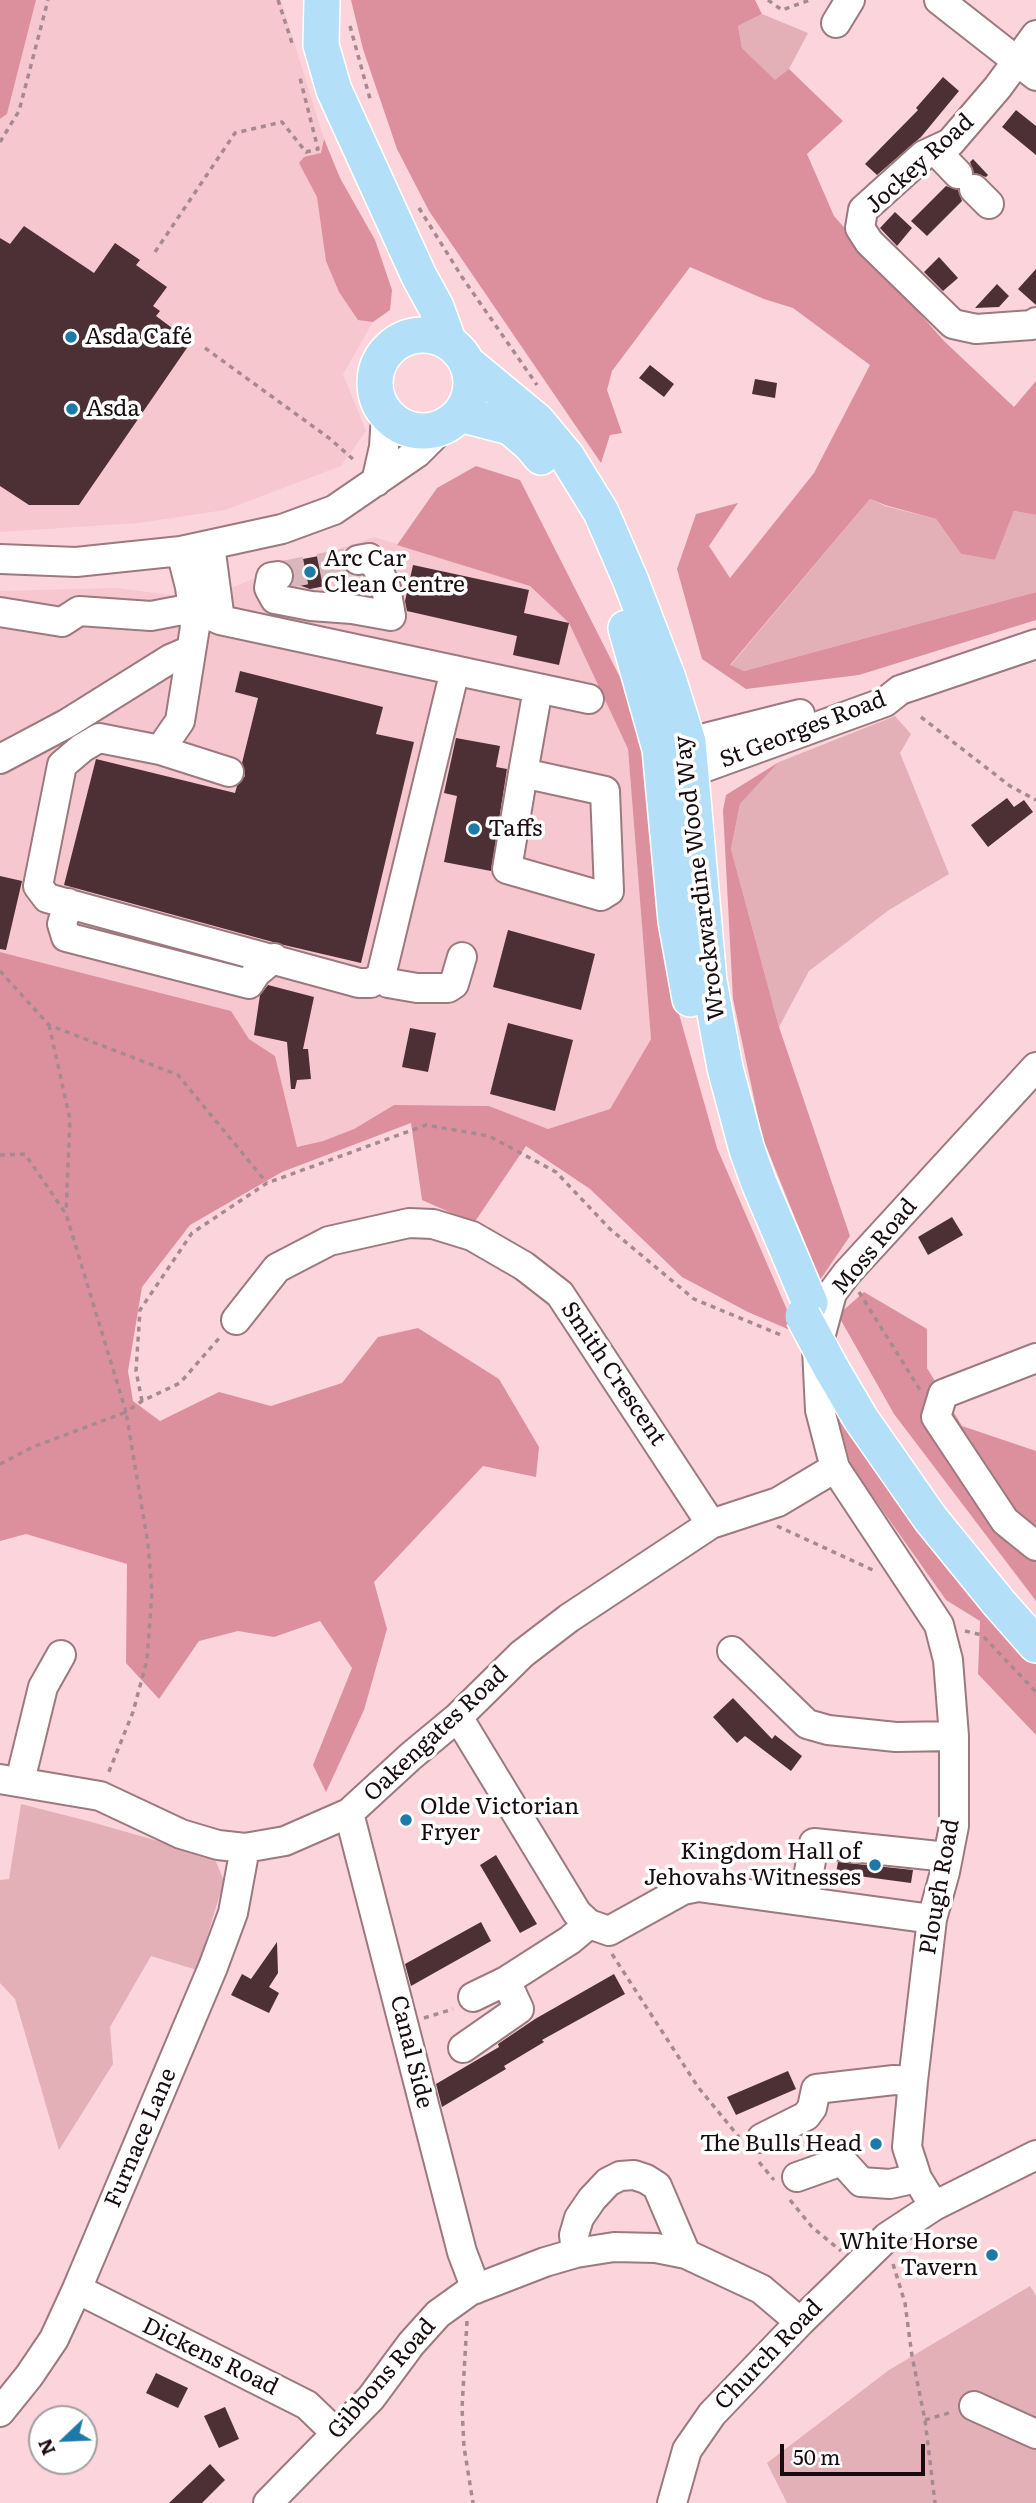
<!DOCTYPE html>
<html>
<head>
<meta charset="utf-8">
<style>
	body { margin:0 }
	#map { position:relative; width:1036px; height:2503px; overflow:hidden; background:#fbd5db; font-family:Literata,serif }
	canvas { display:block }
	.north { position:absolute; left:28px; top:2405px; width:70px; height:70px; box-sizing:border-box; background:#fff; border:2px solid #a39e9f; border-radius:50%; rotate:247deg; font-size:19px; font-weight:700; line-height:28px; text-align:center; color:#190c0f }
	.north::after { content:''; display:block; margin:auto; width:24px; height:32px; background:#1d7aa8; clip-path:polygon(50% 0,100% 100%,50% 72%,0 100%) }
	.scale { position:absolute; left:780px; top:2444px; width:145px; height:32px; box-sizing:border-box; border:4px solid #190c0f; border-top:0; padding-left:9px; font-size:21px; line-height:24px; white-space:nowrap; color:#190c0f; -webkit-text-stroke:5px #fff; paint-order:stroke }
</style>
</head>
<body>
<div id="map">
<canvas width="1036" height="2503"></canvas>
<div class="north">N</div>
<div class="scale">50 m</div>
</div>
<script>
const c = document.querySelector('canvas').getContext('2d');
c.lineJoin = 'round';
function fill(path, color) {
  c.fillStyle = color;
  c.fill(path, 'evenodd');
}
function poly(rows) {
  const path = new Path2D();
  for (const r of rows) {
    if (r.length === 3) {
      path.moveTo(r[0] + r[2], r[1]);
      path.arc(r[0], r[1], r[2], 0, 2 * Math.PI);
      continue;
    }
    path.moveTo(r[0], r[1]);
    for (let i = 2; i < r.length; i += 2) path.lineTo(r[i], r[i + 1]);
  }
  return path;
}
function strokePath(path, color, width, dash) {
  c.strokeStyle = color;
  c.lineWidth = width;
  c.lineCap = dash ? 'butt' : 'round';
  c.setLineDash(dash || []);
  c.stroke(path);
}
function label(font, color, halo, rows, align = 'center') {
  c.font = font + ' Literata,serif';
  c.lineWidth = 7;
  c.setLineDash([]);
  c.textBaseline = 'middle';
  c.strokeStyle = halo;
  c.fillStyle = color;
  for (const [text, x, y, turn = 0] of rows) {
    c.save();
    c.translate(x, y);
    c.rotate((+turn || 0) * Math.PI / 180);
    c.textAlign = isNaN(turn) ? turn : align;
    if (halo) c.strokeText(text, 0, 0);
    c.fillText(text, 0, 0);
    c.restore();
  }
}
const built = poly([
	[36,0,281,0,324,139,340,178,375,240,392,290,390,310,373,322,343,374,366,431,341,466,225,510,139,523,0,532,0,119,7,114],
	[374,537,530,586,569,623,628,749,651,1039,610,1109,548,1129,489,1106,394,1105,354,1129,323,1141,296,1147,275,1056,249,1039,231,1011,0,952,0,591,116,588,203,599,263,575]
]);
const green = poly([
	[762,14,808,33,789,69,775,81,742,48,738,26],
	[870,499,885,506,936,519,961,554,995,560,1014,511,1036,515,1036,592,744,671,730,666],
	[895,716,911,734,900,753,949,874,889,910,809,971,779,1027,731,849,740,804,779,762],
	[21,1804,88,1821,214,1857,224,1881,197,1970,151,1956,110,2027,113,2064,59,2150,15,1999,0,1983,0,1880,9,1879],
	[1030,2286,1036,2296,1036,2503,787,2503,767,2463,889,2370]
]);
const forest = poly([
	[0,0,36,0,7,114,0,119],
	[351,0,755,0,762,14,738,26,742,48,775,80,789,69,843,121,807,154,834,216,944,341,1014,407,1036,381,1036,515,1014,511,995,560,961,554,936,519,885,505,870,499,730,665,744,671,1036,592,1036,620,859,675,746,689,702,659,677,569,696,514,738,503,709,546,730,578,814,473,870,365,793,308,764,299,690,267,612,371,607,390,622,433,610,435,601,463,429,211,397,149,363,49],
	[324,139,340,178,375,240,392,290,390,310,373,322,358,320,339,292,326,261,317,197,299,163,304,157,321,153],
	[476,466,520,480,633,703,661,848,673,993,717,1148,797,1333,748,1312,682,1277,590,1189,526,1146,474,1223,422,1200,411,1123,282,1172,190,1225,142,1287,128,1371,133,1401,160,1421,219,1392,271,1406,342,1383,378,1337,418,1328,499,1379,539,1447,536,1477,483,1466,374,1582,387,1629,364,1710,326,1792,313,1765,352,1668,320,1621,274,1637,238,1631,199,1641,159,1699,126,1663,127,1564,26,1534,0,1541,0,952,231,1011,249,1039,275,1056,297,1147,323,1141,354,1129,394,1105,489,1106,548,1129,610,1109,651,1039,628,749,569,623,530,586,397,545,437,488],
	[779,762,740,804,731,849,779,1027,850,1236,820,1280,762,1136,733,999,723,810,726,795],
	[864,1292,927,1329,927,1368,962,1426,1036,1451,1036,1601,894,1414,838,1315],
	[835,1406,1036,1662,1036,1735,978,1674,980,1621,946,1600,851,1466]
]);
const building = poly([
	[943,77,959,91,921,137,877,175,865,164,918,110,916,108],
	[1016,110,1036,126,1036,155,1002,127],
	[973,159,988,175,986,177,974,173,970,162],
	[946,186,958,190,962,201,927,236,911,221],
	[895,212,912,228,897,246,880,228],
	[24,226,94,273,115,243,140,260,136,265,167,287,153,306,160,311,156,316,191,342,79,505,29,505,0,486,0,238,10,244],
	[939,257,958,278,943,291,924,272],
	[1036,269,1036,305,1018,289],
	[997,284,1009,296,999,307,975,308],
	[650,365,674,384,664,397,639,378],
	[755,379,777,383,775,398,752,394],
	[345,551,342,562,347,572,323,576,325,586,310,589,293,583,294,573,287,562],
	[413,565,529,590,524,613,569,623,559,665,513,655,517,636,407,611,405,601],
	[240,671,383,707,376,734,414,742,361,963,284,945,64,885,96,759,235,793,237,786,245,776,242,763,258,698,235,692],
	[456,738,500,746,496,767,507,769,491,871,444,862,457,796,444,793],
	[1007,798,1014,807,1024,800,1033,812,988,847,971,825],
	[0,876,22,881,6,950,0,949],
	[508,930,595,954,581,1010,493,987],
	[268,985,314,997,303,1049,308,1049,311,1079,297,1080,295,1089,291,1089,287,1042,254,1035,260,995],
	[508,1023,573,1040,555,1111,490,1094],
	[410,1028,436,1033,428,1072,402,1067],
	[952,1217,963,1235,928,1255,918,1237],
	[733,1698,772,1739,775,1735,802,1756,791,1771,745,1736,737,1743,713,1717],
	[496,1855,537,1924,520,1933,480,1865],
	[838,1862,913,1870,911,1883,836,1873],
	[481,1922,491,1941,411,1986,405,1964],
	[277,1942,278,1973,269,1987,279,1993,269,2013,231,1995,242,1974,251,1979],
	[614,1974,625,1994,542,2040,544,2042,504,2066,506,2069,442,2107,436,2084,499,2047,498,2044,535,2019],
	[788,2071,796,2089,736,2115,727,2097],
	[156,2373,188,2388,178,2408,146,2393],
	[225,2407,239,2439,219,2448,204,2416],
	[210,2464,225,2480,202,2503,169,2503]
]);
const minorTunnel = poly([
	[278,576,358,560]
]);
const path = poly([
	[278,0,292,43],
	[768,0,782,10,810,0],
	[350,26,370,99],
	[0,142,19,111,48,0],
	[419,208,462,277,537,385],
	[155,252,235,133,282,122,306,152,318,149,300,78],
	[205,348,329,438,354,460],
	[921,717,1010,786,1036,800],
	[0,971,49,1025,178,1075,267,1183],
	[49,1025,70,1119,66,1213],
	[0,1155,25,1154,66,1214,126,1412,142,1401,180,1383,221,1336],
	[859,1292,920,1390],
	[142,1401,136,1371,140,1310,192,1233,267,1183,426,1125,489,1136,556,1172,610,1229,694,1299,781,1335],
	[0,1464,33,1447,126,1412,148,1544,152,1592,147,1660,133,1712,108,1774],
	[777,1526,875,1571],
	[965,1631,982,1635,1036,1692],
	[612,1954,698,2087,739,2137],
	[424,2018,453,2009],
	[759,2162,774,2180],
	[790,2200,812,2227,841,2251],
	[893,2264,905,2303,912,2356,925,2420,935,2503],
	[467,2321,462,2408,464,2447,473,2503],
	[925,2420,952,2412]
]);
const minor = poly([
	[939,0,1036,76],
	[836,23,850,0],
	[1036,35,998,87,950,143,924,155,863,210,860,228,869,242,953,324,976,329,1032,325,1036,322],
	[935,150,958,174],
	[974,189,989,204],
	[376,482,384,447,386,414],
	[210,545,220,620],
	[181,551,190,587,195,627,180,721,160,750,99,738,82,748,62,765,38,886,47,898,359,983,371,983,381,976,455,670],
	[0,559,76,562,181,551,282,529,334,510,417,453,443,427],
	[278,576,271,577,269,588,275,599,311,606,352,609,391,616,386,588,378,569,369,558,358,560],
	[0,612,62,622,79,611,151,616,193,608,220,620,589,699],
	[669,747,800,714],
	[160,750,229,772],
	[0,759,66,724,170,659,191,650],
	[523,773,605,791,609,891,601,896,507,869,523,773,538,689],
	[671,777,692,772,885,702,900,690,1036,644],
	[68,903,62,924,66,937,249,984,256,973,274,958],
	[381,976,388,983,417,988,448,988,454,984,462,957],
	[236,1320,277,1268,329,1241,409,1223,433,1224,472,1236,524,1266,560,1294,711,1524],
	[1036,1358,943,1394,936,1417,1005,1521,1036,1546],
	[732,1651,807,1724,828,1730,896,1737,954,1736],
	[458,1717,577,1913,589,1924],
	[0,1779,100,1796,181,1834,218,1845,245,1848,285,1841,349,1813,411,1756,458,1717,522,1654,569,1618,711,1524,778,1502,835,1468],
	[20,1781,43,1687,61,1655],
	[349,1813,462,2252,476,2289],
	[804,1901,814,1843,948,1857],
	[473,1997,506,1981,570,1940,589,1924,609,1931,683,1890,698,1887,932,1919],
	[463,2048,519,2009,506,1981],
	[762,2138,806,2116,812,2108,816,2089,894,2080,913,2081],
	[797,2177,842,2161,861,2182,890,2184,917,2178],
	[934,2206,917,2178,907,2147,913,2081,932,1919,945,1872,954,1826,954,1736,948,1660,939,1625,835,1468,820,1410,817,1349,832,1293,847,1273,1036,1067],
	[576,2253,574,2235,579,2218,592,2199,608,2182,620,2176,634,2175,646,2179,657,2186,686,2254],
	[77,2289,307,2405,336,2433],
	[974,2406,1036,2434],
	[0,2412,29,2376,54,2339,77,2289,213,1967,233,1913,245,1848],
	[268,2503,371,2398,411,2344,438,2314,470,2291,545,2262,576,2253,614,2247,656,2248,686,2254,761,2289,800,2322],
	[672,2503,687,2450,712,2414,800,2322,887,2237,934,2206,1036,2155]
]);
const major = poly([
	[322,0,321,45,334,90,419,276,436,307,449,343],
	[423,383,48],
	[467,363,537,421,567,457,601,512,630,579,668,678,688,742,709,981,725,1068,747,1150,759,1183,810,1303],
	[460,414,510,427,530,444,541,457],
	[626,628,660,749,676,921,690,999],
	[831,1368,861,1419,930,1518,999,1603,1036,1645]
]);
const majorBridge = poly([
	[803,1316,831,1368]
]);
const markers = [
	[71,337,7,"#1d7aa8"],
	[72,409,7,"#1d7aa8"],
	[310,572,7,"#1d7aa8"],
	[474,829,7,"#1d7aa8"],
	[406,1820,7,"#1d7aa8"],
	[875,1865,7,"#1d7aa8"],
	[876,2144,7,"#1d7aa8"],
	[992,2255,7,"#1d7aa8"]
];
const streetNames = [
	["Jockey Road",920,164,-42],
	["St Georges Road",803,730,-21],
	["Wrockwardine Wood Way",700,878,-97],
	["Moss Road",875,1247,-50],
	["Smith Crescent",613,1374,56],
	["Oakengates Road",436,1734,-43],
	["Plough Road",940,1887,-80],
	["Canal Side",411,2052,76],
	["Furnace Lane",141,2138,-67],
	["Church Road",769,2355,-46],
	["Dickens Road",210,2357,26],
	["Gibbons Road",382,2379,-49]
];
const poiNames = [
	["Asda Café",85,337],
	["Asda",86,409],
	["Arc Car",324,559],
	["Clean Centre",324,585],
	["Taffs",488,829],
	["Olde Victorian",420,1807],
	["Fryer",420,1833],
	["Kingdom Hall of",861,1852,"right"],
	["Jehovahs Witnesses",861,1878,"right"],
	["The Bulls Head",862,2144,"right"],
	["White Horse",978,2242,"right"],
	["Tavern",978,2268,"right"]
];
fill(built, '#f6c7ce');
fill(green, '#e4b0b8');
fill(forest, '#dc909e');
fill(building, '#4d3035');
strokePath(minorTunnel, '#d9b7bc', 28, [28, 14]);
strokePath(minor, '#9c797f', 32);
strokePath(major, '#fff', 38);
strokePath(path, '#a68a8f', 3.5, [5, 5]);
strokePath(minor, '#fff', 28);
strokePath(major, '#b4dff8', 35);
strokePath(majorBridge, '#fff', 38, []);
strokePath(majorBridge, '#b4dff8', 35);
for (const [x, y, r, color] of markers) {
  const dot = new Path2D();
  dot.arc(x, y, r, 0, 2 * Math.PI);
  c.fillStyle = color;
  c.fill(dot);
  strokePath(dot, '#fff', 2.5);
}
label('23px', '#190c0f', '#fff', streetNames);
label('23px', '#190c0f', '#fff', poiNames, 'left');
</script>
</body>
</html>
